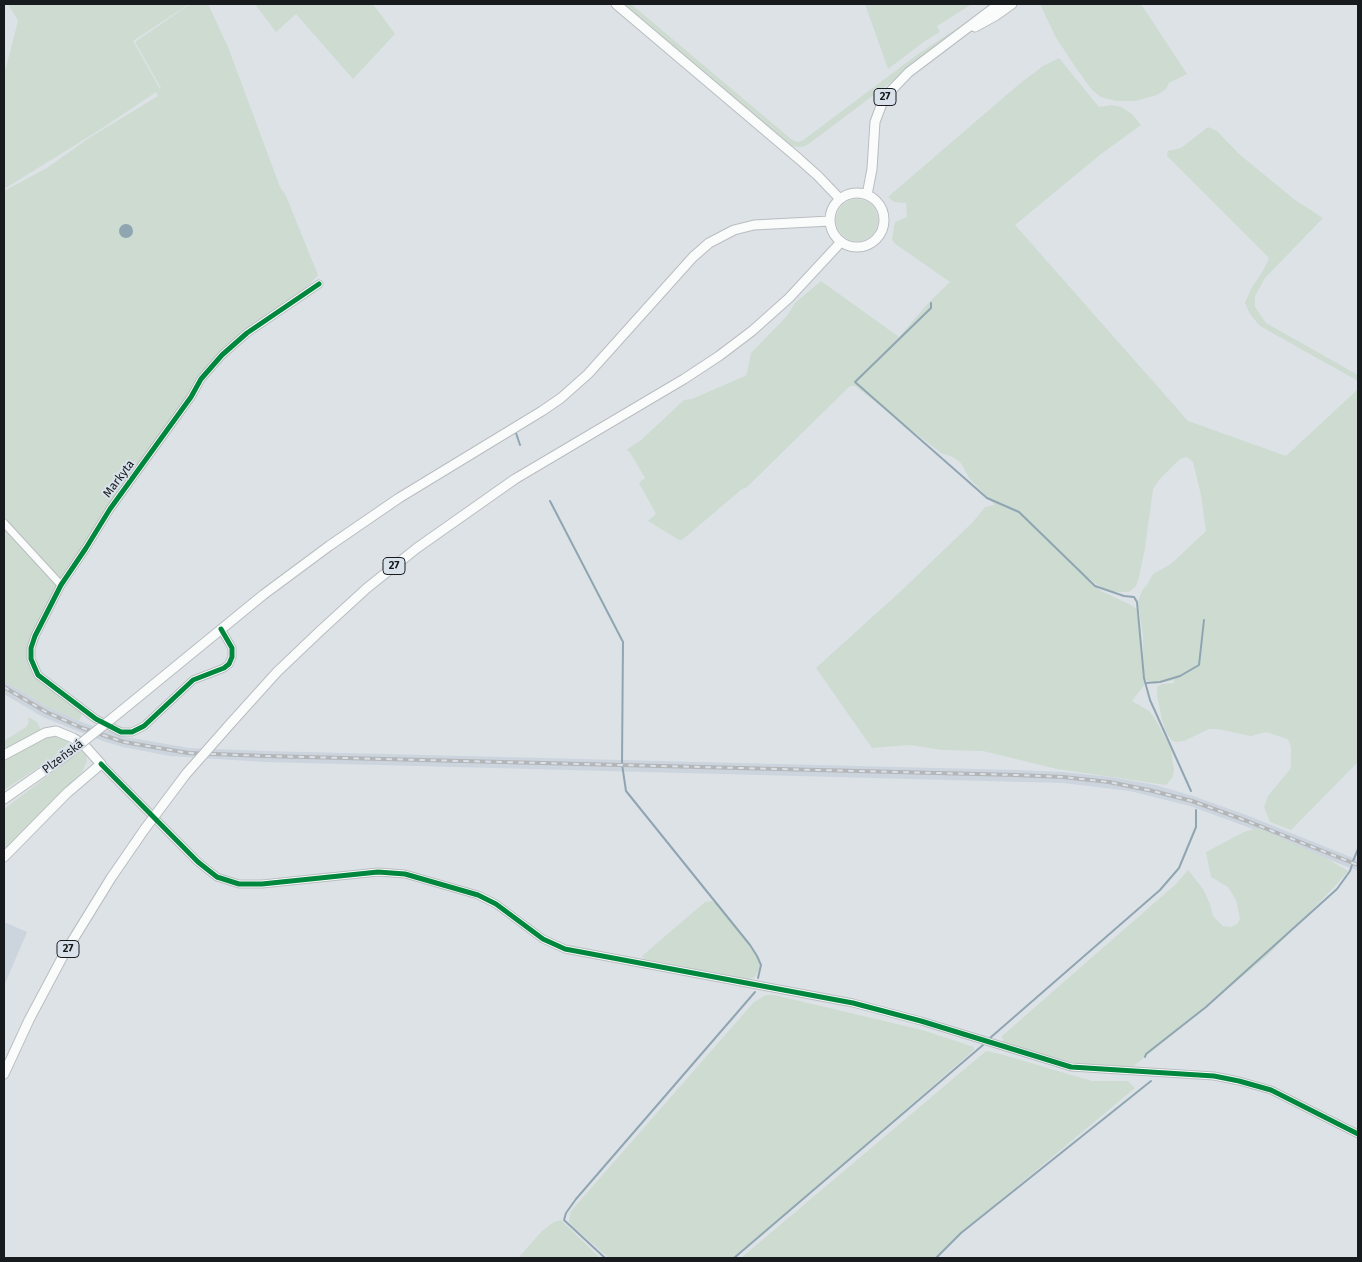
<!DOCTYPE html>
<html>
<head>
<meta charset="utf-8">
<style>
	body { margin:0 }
	#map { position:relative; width:1362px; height:1262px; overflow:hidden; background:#dde2e7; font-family:"Fira Sans",sans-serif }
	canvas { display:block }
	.frame { position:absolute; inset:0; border:5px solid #181b1e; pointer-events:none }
</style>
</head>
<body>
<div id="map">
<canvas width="1362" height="1262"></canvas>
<div class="frame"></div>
</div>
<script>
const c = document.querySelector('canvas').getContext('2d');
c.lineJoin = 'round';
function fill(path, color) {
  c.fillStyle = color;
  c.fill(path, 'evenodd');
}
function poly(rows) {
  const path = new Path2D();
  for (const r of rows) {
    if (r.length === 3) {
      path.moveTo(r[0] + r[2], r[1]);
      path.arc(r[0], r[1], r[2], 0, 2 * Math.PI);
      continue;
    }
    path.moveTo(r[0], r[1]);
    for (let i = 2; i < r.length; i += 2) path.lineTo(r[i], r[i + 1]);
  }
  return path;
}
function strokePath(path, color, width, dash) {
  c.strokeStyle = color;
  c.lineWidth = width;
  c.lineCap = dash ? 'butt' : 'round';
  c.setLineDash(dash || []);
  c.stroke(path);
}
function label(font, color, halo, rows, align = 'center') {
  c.font = font + ' "Fira Sans",sans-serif';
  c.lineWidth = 4;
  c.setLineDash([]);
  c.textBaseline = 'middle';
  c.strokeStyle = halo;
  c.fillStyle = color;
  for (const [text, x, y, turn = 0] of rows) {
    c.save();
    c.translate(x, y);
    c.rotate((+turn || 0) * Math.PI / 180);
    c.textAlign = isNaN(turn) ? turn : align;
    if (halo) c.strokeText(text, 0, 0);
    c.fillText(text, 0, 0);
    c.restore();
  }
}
const built = poly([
	[4,681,48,707,84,723,126,737,189,748,265,751,1016,770,1063,772,1110,777,1155,785,1193,796,1249,816,1358,860,1358,871,1245,826,1190,806,1130,791,1063,783,265,762,170,756,123,747,103,741,43,717,4,694],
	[4,922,27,932,4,986]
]);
const green = poly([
	[8,4,189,4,133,41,160,89,161,88,135,42,190,4,208,4,228,47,280,187,286,196,318,275,295,300,222,355,110,509,30,643,27,659,33,671,65,697,82,714,79,721,48,707,4,681,4,191,47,168,89,138,158,96,156,92,98,131,4,189,4,75,18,21],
	[255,4,373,4,395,34,353,79,296,14,276,32],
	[622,4,631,4,791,139,797,142,802,141,918,54,983,11,967,25,810,143,803,147,796,147,787,144],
	[865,4,972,4,937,26,940,32,925,41,888,69],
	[1040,4,1141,4,1187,74,1169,83,1166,89,1157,95,1135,101,1116,101,1101,97,1092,90,1076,68,1055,36],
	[1059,58,1099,107,1112,105,1121,107,1132,114,1141,125,1101,154,1015,225,1188,421,1286,456,1358,389,1358,762,1291,830,1270,822,1264,807,1268,796,1291,768,1291,747,1288,739,1266,732,1251,736,1217,729,1209,729,1184,741,1175,742,1171,740,1166,732,1162,720,1157,695,1157,687,1162,684,1174,683,1174,680,1159,683,1148,681,1145,679,1146,683,1132,701,1149,711,1154,717,1171,749,1174,771,1172,778,1166,785,1057,769,983,751,942,750,910,745,872,748,816,668,902,590,973,522,985,507,995,505,969,478,961,463,953,457,941,453,855,386,850,386,746,488,742,489,682,540,679,540,648,521,656,514,639,483,645,478,629,451,626,450,640,441,684,400,692,399,745,376,747,373,751,353,787,316,795,303,821,281,899,337,929,302,950,282,894,243,892,239,895,222,907,217,906,203,894,202,888,197,1018,85,1043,66],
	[1187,457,1193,462,1201,495,1206,531,1171,564,1153,574,1147,585,1143,589,1138,601,1143,637,1143,662,1140,624,1137,609,1131,605,1101,591,1051,546,1088,578,1102,588,1110,592,1129,592,1136,586,1139,577,1145,548,1153,489,1159,480,1180,459],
	[1208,127,1217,131,1239,154,1295,200,1323,218,1265,278,1255,296,1255,307,1266,323,1358,375,1358,381,1260,326,1250,314,1245,303,1251,289,1264,269,1269,258,1167,156,1168,151,1181,148],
	[857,220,21],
	[28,717,37,722,41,730,4,751,4,741,26,727,29,722],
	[58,736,69,743,51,759,4,790,4,759,35,741,47,737],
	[82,750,86,756,87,761,82,772,4,850,4,809],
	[1259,828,1326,858,1348,871,1336,885,1268,955,1186,1024,1130,1069,1081,1065,1003,1043,1002,1036,1176,884,1188,870,1203,889,1210,904,1213,916,1223,926,1231,927,1237,924,1240,919,1236,900,1228,887,1211,877,1206,852,1244,832],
	[711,901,718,903,757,957,760,966,758,972,754,978,749,979,644,959,642,956,705,902],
	[766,995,774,995,922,1030,974,1047,974,1050,734,1258,609,1258,572,1226,569,1221,571,1211,754,1002],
	[986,1051,1000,1054,1092,1081,1128,1081,1135,1088,961,1233,935,1258,741,1258],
	[561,1220,600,1258,518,1258,542,1231,554,1222]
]);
const water = poly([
	[126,231,7]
]);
const stream = poly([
	[931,303,931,308,855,382,987,498,1019,512,1095,586,1124,596,1134,597,1137,602,1144,678,1150,700,1191,791],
	[516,433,520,445],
	[550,501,623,642,622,764,626,791,750,945,757,956,761,965,758,978],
	[1146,683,1160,682,1180,676,1199,665,1204,620],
	[1353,861,1358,849],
	[990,1038,1160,890,1179,868,1196,827,1196,810],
	[1145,1057,1146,1054,1206,1007,1337,889,1350,871,1352,865],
	[605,1258,564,1220,566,1213,576,1199,755,992],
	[734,1258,983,1045],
	[936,1258,961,1233,1151,1081]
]);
const minor = poly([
	[4,523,61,585],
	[221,629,232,648,232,657,229,664,224,668,193,680,144,726,132,732,121,732,96,719,38,675,31,659,31,648,35,636,61,585,86,548,110,509,191,397,201,379,222,355,247,333,319,284],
	[101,764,198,862,217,877,239,884,262,884,378,872,405,874,478,895,496,904,543,939,565,949,853,1003,921,1021,1071,1067,1214,1076,1239,1081,1271,1090,1358,1134]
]);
const major = poly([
	[616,4,799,159,818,176,840,199],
	[975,27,995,16,1012,4],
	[857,220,27],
	[867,195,872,169,875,122,884,98,909,72,999,4],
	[120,712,263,595,329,546,399,498,542,411,561,398,588,374,693,257,709,243,734,230,754,225,830,221],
	[231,723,277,672,320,631,367,588,417,548,515,479,684,379,719,356,752,331,789,298,841,242],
	[4,755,45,733,56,731,73,738,84,745,101,764,67,793,4,857],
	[4,799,64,757],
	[4,1074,29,1020,63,956,111,878,144,830]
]);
const rail = poly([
	[4,687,46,712,82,728,124,742,188,753,265,756,1016,775,1063,777,1109,782,1153,791,1192,801,1247,821,1358,865]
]);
const majorBridge = poly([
	[64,757,120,712],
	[144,830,186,774,231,723]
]);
const cycleway = poly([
	[221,629,232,648,232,657,229,664,224,668,193,680,144,726,132,732,121,732,96,719,38,675,31,659,31,648,35,636,61,585,86,548,110,509,191,397,201,379,222,355,247,333,319,284],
	[101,764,198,862,217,877,239,884,262,884,378,872,405,874,478,895,496,904,543,939,565,949,853,1003,921,1021,1071,1067,1214,1076,1239,1081,1271,1090,1358,1134]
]);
const shields = [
	[885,97,22],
	[394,566,22],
	[68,949,22]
];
const shieldNames = [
	["27",885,97],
	["27",394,566],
	["27",68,949]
];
const streetNames = [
	["Markyta",119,479,-53],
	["Plzeňská",63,757,-37]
];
fill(built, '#ccd4de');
fill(green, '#cddbd0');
fill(water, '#8fa6b2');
strokePath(stream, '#8fa6b2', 2);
strokePath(minor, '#b9bdc0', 9);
strokePath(major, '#b9bdc0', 11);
strokePath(minor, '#fafbfb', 7);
strokePath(major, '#fafbfb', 9);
strokePath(rail, '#b4b5b7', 4);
strokePath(rail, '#d9e2eb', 2, [5.5]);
strokePath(majorBridge, '#b9bdc0', 11, []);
strokePath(majorBridge, '#fafbfb', 9);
strokePath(cycleway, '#00873e', 5);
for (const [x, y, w] of shields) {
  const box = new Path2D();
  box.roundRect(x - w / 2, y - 8.5, w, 17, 4);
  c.fillStyle = '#d9e2eb';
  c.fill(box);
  strokePath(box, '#181b1e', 1);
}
label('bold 11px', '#181b1e', null, shieldNames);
label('12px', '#181b1e', '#d9e2eb', streetNames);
</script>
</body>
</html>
